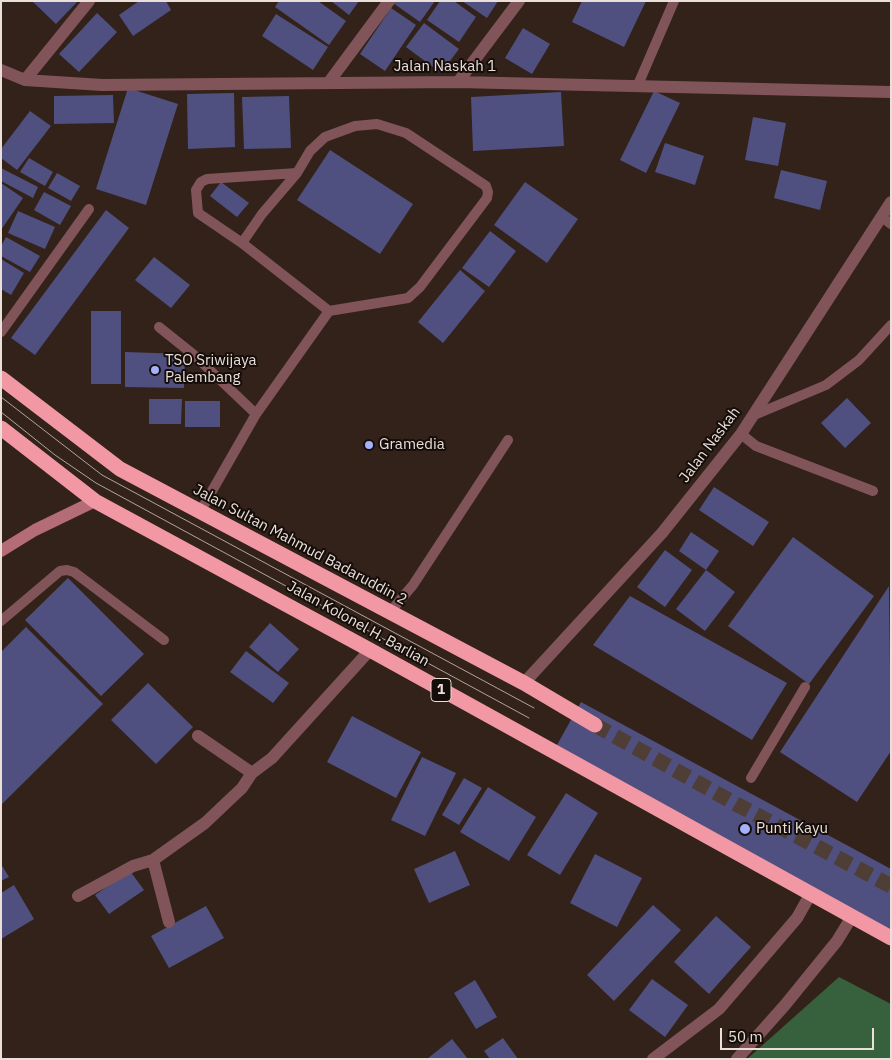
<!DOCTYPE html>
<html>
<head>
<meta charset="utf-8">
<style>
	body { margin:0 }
	#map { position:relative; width:892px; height:1060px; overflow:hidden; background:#322219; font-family:"IBM Plex Sans",sans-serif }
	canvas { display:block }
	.frame { position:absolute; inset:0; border:2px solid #ebe0d9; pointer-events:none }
	.scale { position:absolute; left:720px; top:1028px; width:154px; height:22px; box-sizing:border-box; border:2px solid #ebe0d9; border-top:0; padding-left:6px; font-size:15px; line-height:18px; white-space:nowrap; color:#ebe0d9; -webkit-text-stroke:4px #150d09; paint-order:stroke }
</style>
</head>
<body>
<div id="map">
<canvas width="892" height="1060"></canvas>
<div class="frame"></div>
<div class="scale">50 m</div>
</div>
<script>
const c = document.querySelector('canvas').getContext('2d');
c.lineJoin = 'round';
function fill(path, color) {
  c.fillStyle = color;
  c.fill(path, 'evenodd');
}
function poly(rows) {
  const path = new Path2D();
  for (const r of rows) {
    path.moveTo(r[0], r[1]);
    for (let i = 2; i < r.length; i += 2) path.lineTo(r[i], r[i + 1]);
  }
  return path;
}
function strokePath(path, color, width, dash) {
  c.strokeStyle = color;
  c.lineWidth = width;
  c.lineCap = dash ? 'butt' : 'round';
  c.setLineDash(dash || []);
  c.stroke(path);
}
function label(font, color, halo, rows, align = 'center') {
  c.font = font + ' "IBM Plex Sans",sans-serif';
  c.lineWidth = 4;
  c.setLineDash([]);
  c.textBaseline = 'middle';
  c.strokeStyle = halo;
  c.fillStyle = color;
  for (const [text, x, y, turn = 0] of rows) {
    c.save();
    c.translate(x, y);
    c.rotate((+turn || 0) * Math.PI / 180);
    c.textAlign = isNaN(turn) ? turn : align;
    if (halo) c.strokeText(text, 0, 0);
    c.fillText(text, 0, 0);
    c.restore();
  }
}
const forest = poly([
	[839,977,891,1004,891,1059,747,1059]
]);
const building = poly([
	[32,1,75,1,77,2,56,24],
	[139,1,166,1,171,10,133,36,119,15],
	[279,1,318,1,346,21,329,45,275,7],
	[331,1,359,1,349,15],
	[394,1,435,1,420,22,393,3],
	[440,1,454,1,476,17,459,42,427,20],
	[462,1,498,1,487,18],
	[582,1,646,1,624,47,572,22],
	[391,8,416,25,385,71,360,54],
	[97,13,117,32,79,72,59,54],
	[276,14,328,47,313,70,262,36],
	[424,23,459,49,441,73,406,47],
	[523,28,550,44,532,74,505,58],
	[128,88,178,104,146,205,96,189],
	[654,91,680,103,646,173,620,160],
	[561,92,564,146,473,151,471,97],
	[234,93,235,147,188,149,187,94],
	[113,95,114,123,54,124,54,96],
	[289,96,291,148,244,149,242,97],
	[30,111,51,126,17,170,1,158,1,149],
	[753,117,786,123,778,166,745,160],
	[665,143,704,156,695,185,655,172],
	[330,150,413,204,380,254,297,200],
	[29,158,53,172,45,186,20,172],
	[1,168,38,187,33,198,1,181],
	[781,170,827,181,820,210,774,198],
	[57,173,80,186,71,201,48,188],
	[221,182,249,203,237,217,210,196],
	[525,182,578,219,547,263,494,225],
	[1,183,23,198,1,230],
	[44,192,71,206,60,225,34,210],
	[106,210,129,228,35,355,11,338],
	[18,211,55,227,45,249,8,233],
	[490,231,516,251,489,287,462,268],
	[6,237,40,256,30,272,1,256,1,246],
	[154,257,190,285,171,308,135,280],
	[1,259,24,273,11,295,1,289],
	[460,270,485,291,443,343,418,322],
	[91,311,121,311,121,384,91,384],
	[125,352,185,354,184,388,125,387],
	[847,398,871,423,845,448,821,423],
	[149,399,182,399,181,424,149,424],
	[185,401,220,401,220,427,185,427],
	[714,487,769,522,753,546,699,510],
	[691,532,719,551,706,570,679,551],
	[793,537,874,596,809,684,728,626],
	[665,550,692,570,665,607,637,587],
	[706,570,735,592,705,631,676,609],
	[68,578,144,654,101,696,25,620],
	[889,586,891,751,857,802,780,752],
	[630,596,787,683,752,740,593,645],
	[270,623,299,649,278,672,249,647],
	[26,627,103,704,1,805,1,652],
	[246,651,289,683,273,703,230,672],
	[148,683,193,727,156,764,111,720],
	[581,702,891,869,891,934,553,752],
	[352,716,421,752,396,798,327,762],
	[422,757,456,773,425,836,391,820],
	[464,778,482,788,459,825,442,815],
	[488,787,536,817,509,861,460,832],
	[566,793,598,813,560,875,527,855],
	[455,851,470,885,429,903,414,869],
	[595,854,642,878,617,927,570,903],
	[1,864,9,877,1,881],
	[130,871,144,890,109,914,95,895],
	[14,885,34,919,1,939,1,893],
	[653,905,681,930,614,1001,587,975],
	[206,906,224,938,169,968,151,936],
	[716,916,751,947,709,994,674,962],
	[652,979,688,1005,665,1037,629,1010],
	[475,980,497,1017,476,1029,454,993],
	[503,1038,518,1059,490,1059,484,1051],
	[452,1039,468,1059,427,1059]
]);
const highwayTunnel = poly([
	[595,725,736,804,891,886]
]);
const lane = poly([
	[637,87,674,1],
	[297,173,207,179,201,182,196,190,198,213,242,243,329,311],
	[882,217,891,224],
	[159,327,194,355,256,414],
	[1,332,89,209],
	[752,416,826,385,859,360,891,325],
	[741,434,756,446,873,491],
	[200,512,256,414,329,311,408,298,420,287,487,198,488,192,486,186,406,133,377,124,355,126,325,137,310,151,297,173,262,214,242,243],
	[390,612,413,585,508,440],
	[1,621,60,571,67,570,74,572,164,640],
	[751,778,805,687]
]);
const street = poly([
	[1,70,25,80,102,85,458,82,891,92],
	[25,80,89,1],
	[329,82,389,1],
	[458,82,519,1],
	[524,683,662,533,741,434,891,202],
	[198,736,252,773],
	[78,896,133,866,153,860],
	[169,922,153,860,205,823,242,788,252,773,272,758,370,650],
	[653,1059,719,1009,797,918,810,895],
	[737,1059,785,1005,837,941,851,918]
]);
const secondary = poly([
	[1,551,35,530,95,501]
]);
const highway = poly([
	[1,378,120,469,524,683,595,725],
	[1,428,95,501,370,650,891,938]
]);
const tram = poly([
	[1,397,102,475,534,708],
	[1,412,55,455,96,483,529,718]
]);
const markers = [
	[155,370,5,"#a5b1fc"],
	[369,445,5,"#a5b1fc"],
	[745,829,6,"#a5b1fc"]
];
const shields = [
	[441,690,20]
];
const shieldNames = [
	["1",441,690]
];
const streetNames = [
	["Jalan Naskah 1",445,67],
	["Jalan Naskah",710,445,-53],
	["Jalan Sultan Mahmud Badaruddin 2",300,545,28],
	["Jalan Kolonel H. Barlian",358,624,29]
];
const poiNames = [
	["TSO Sriwijaya",165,361],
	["Palembang",165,378],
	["Gramedia",379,445],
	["Punti Kayu",756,829]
];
fill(forest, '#37613c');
fill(building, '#4f507f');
strokePath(highwayTunnel, '#4e3e36', 15, [15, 8]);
strokePath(lane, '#81545a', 10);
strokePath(street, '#81545a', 12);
strokePath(secondary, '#b46c76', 12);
strokePath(highway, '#f298a4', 15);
strokePath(tram, '#b1a59d', 1);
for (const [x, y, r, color] of markers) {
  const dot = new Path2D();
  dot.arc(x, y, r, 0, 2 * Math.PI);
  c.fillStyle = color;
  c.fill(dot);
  strokePath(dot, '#150d09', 2);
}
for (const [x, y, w] of shields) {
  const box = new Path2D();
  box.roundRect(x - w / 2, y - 11.5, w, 23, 4);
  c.fillStyle = '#150d09';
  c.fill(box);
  strokePath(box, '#ebe0d9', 1);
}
label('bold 14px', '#ebe0d9', null, shieldNames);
label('15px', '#ebe0d9', '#150d09', streetNames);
label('15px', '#ebe0d9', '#150d09', poiNames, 'left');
</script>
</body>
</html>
